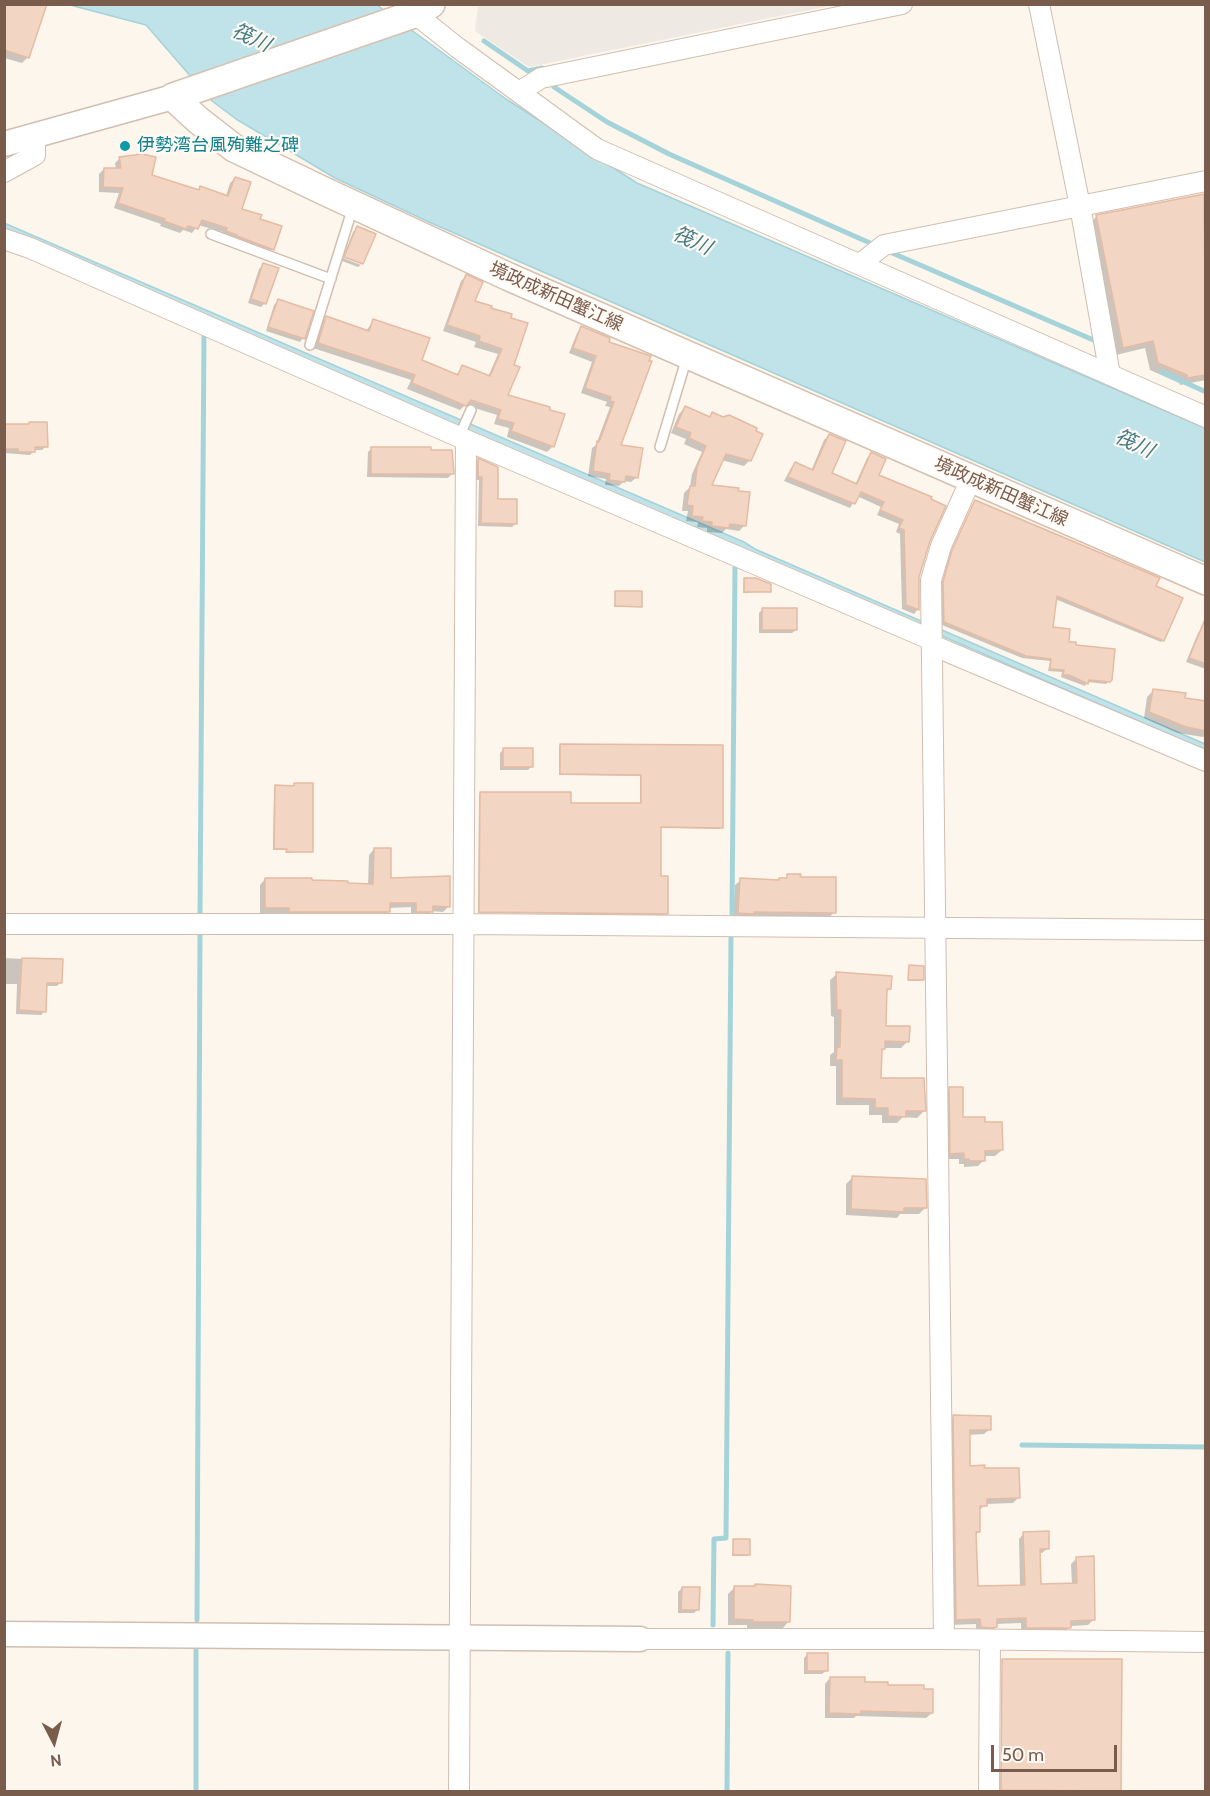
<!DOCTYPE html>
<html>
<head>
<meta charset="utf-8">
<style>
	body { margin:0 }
	#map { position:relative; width:1210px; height:1796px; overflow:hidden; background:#fdf6ec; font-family:Cabin,sans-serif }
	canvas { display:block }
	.frame { position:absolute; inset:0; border:6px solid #7a5c4d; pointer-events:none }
	.north { position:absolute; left:24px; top:1712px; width:60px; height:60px; -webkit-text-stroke:4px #fffaf3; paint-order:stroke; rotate:174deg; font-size:16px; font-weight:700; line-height:24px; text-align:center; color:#7a5c4d }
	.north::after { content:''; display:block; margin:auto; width:21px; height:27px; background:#7a5c4d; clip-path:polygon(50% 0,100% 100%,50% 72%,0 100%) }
	.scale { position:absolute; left:991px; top:1745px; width:126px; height:27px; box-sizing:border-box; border:3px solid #7a5c4d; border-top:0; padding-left:8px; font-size:18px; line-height:21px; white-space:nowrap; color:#7a5c4d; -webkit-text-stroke:4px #fffaf3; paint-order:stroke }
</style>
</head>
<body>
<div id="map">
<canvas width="1210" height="1796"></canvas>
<div class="frame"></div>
<div class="north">N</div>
<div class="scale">50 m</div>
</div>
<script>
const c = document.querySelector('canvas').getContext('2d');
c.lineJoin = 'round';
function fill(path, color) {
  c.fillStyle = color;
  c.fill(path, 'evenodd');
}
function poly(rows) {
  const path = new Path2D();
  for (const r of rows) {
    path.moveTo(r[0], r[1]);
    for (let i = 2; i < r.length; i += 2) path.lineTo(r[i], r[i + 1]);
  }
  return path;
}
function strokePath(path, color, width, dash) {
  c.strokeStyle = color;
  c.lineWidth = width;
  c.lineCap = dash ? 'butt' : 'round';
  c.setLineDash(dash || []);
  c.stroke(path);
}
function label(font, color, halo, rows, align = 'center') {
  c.font = font + ' Cabin,"Noto Sans JP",sans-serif';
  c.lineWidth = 4.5;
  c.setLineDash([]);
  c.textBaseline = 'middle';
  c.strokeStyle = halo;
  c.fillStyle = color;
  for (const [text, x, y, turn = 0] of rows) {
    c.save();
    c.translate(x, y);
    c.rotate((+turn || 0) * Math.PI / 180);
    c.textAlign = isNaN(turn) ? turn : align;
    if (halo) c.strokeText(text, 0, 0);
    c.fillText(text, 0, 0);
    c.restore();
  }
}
const industrial = poly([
	[478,5,478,4,834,5,529,67,475,31]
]);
const water = poly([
	[70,5,377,5,506,99,637,183,1205,428,1205,562,429,222,335,178,236,119,212,101,146,25,70,5],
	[4,223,744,542,755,549,1205,744,1205,750,45,247,5,231,4,223]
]);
const shadow = poly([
	[4,4,28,57,22,63,4,58],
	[120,158,150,176,197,191,200,188,226,196,230,183,235,178,240,210,258,220,280,227,272,250,267,254,222,236,223,232,198,225,192,233,183,230,180,233,160,226,161,224,114,208,119,193,99,192,99,174,104,169,116,170,115,163],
	[1206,194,1206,380,1180,385,1179,383,1150,370,1145,348,1116,355,1089,224,1096,217],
	[357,228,362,263,344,255,353,232],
	[343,258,361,265,358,267,342,261],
	[263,265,265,303,261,307,248,303,259,269],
	[466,276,472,302,490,307,512,366,506,396,553,446,547,452,507,437,509,428,494,424,497,415,465,405,460,410,407,389,411,380,313,348,321,323,326,318,366,331,373,321,420,361,456,375,462,367,488,377,498,354,474,347,476,342,443,331,461,281],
	[278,301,303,338,300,342,266,331,274,305],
	[582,328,607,343,649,357,619,446,637,477,631,482,624,481,619,486,605,485,606,479,588,476,592,448,596,445,610,407,605,406,607,402,581,393,592,362,569,353,577,333],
	[685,408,708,418,712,413,750,460,744,466,721,460,710,486,745,525,739,531,726,529,722,533,707,532,707,528,697,527,698,522,686,521,688,511,682,511,684,493,690,487,692,474,702,452,684,444,686,439,671,433,679,414],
	[4,425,46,446,42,450,35,450,30,455,4,453],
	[829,435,830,474,855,485,867,458,871,454,877,475,929,541,918,576,918,609,914,614,902,609,900,534,896,532,899,524,877,515,881,507,857,496,850,508,784,481,791,468,795,463,811,471,824,440],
	[372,448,452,474,448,478,367,477,368,452],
	[478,460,497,501,515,524,512,527,478,526,479,480,475,480,475,463],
	[975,502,1154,587,1163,640,1161,642,1055,599,1051,628,1109,681,1106,684,1087,682,1085,686,1061,677,1062,672,1048,671,1050,661,1022,658,942,625,941,585,950,554],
	[744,579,770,591,743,593],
	[616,592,640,606,614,607],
	[763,609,796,630,792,633,759,633,759,613],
	[1202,629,1206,631,1206,669,1186,662,1198,633],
	[1153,691,1206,703,1206,735,1203,737,1178,733,1144,718,1147,697],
	[561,746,722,746,721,827,720,829,660,828,660,877,666,913,665,915,478,913,479,795,481,793,569,805,640,805,640,776,559,775,559,747],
	[504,749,532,766,528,770,500,770,500,753],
	[312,785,311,851,286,853,286,850,273,850,274,788],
	[374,849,389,880,449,906,443,912,431,911,426,917,411,917,411,907,389,908,389,911,383,917,284,917,284,913,260,913,260,885,265,879,368,885,369,855],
	[788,876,799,879,834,912,829,918,733,919,735,885,741,880,777,881,779,879,785,879],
	[4,958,62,961,61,982,57,986,46,986,45,1011,41,1015,16,1014,17,984,4,984],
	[909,967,922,980,921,981,908,981],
	[837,974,890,989,885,993,884,1027,908,1041,901,1048,885,1048,880,1052,880,1079,924,1111,917,1118,903,1117,897,1123,882,1123,882,1115,869,1115,869,1105,836,1105,836,1066,830,1066,830,1055,834,1052,834,1017,831,1016,830,980],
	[950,1089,962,1119,984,1124,1002,1150,995,1156,984,1156,984,1160,978,1166,964,1167,964,1164,959,1164,959,1159,945,1159,944,1095],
	[852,1178,925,1208,919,1214,900,1214,897,1218,846,1215,846,1184],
	[954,1417,990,1429,984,1434,968,1435,969,1467,983,1470,1018,1498,1013,1503,986,1504,978,1511,979,1532,975,1535,977,1587,1020,1586,1019,1539,1024,1533,1048,1548,1042,1553,1039,1553,1040,1585,1072,1585,1071,1564,1077,1558,1094,1619,1088,1625,1070,1626,1064,1633,1021,1633,1021,1623,996,1624,996,1627,990,1632,976,1632,976,1624,951,1625,948,1422],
	[734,1540,748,1555,747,1556,732,1556],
	[682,1588,698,1609,694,1613,678,1613,678,1592],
	[734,1588,789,1621,783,1628,747,1628,747,1625,728,1625,728,1594],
	[808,1654,826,1671,822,1674,804,1674,804,1658],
	[1003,1660,1119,1790,1118,1791,1000,1791],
	[830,1678,886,1686,932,1713,926,1718,856,1716,854,1718,825,1718,825,1684]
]);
const stream = poly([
	[484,41,528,71,542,68],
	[554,87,607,122,669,154,870,243],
	[890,252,1098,342],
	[1162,372,1206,392],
	[732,913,735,566],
	[200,914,204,334],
	[1022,1445,1206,1447],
	[197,1620,200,935],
	[713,1625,714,1539,726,1538,731,936],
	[196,1792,196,1648],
	[727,1792,728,1653]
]);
const building = poly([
	[4,4,47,4,29,58,4,50,4,4],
	[142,154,156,157,152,175,199,190,200,186,228,196,235,177,251,182,242,209,262,215,260,219,282,226,274,250,237,236,237,235,226,231,227,228,202,220,198,229,188,226,186,229,164,221,165,219,118,203,123,188,103,187,104,168,121,168,119,157,142,154],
	[1204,194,1206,375,1187,378,1187,375,1158,363,1153,341,1123,348,1096,215,1204,194],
	[357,226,376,234,363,264,344,257,357,226],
	[263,263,279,268,266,304,251,299,263,263],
	[466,274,483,282,475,301,492,306,491,308,512,314,511,318,528,323,514,365,520,367,508,395,550,407,550,410,565,414,554,447,511,431,514,423,498,419,501,410,471,400,466,406,412,383,415,375,318,343,326,316,369,331,373,319,430,338,422,360,458,375,462,365,490,376,502,349,479,341,480,336,447,325,466,274],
	[278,299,314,311,305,339,268,327,278,299],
	[581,326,610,338,609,342,651,356,649,361,652,361,621,445,643,448,638,478,626,476,625,482,609,480,610,474,593,471,597,441,599,442,614,402,610,401,611,397,585,388,596,356,573,348,581,326],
	[685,406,710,417,712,412,723,417,729,415,757,428,756,431,763,434,751,461,726,454,712,485,739,488,738,491,750,492,746,526,730,524,729,528,712,526,712,522,702,521,703,517,692,516,693,506,687,505,690,486,695,486,697,467,706,446,689,438,691,433,676,427,685,406],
	[29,422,47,422,48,447,35,447,35,452,18,452,18,449,4,449,4,424,29,424,29,422],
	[829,434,846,441,832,473,857,484,871,452,886,459,879,475,932,497,931,499,946,506,930,541,919,577,919,610,906,605,904,530,899,528,903,520,880,510,884,502,861,492,855,504,788,477,795,462,813,470,829,434],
	[371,447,431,447,431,450,452,450,454,474,371,474,371,447],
	[478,458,498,467,498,499,517,499,517,524,481,523,482,477,478,477,478,458],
	[975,500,1160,578,1156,586,1183,598,1164,641,1057,596,1053,627,1070,629,1069,642,1076,642,1076,645,1115,649,1112,680,1110,682,1089,680,1088,684,1069,675,1063,675,1064,670,1050,669,1051,659,1026,656,944,622,943,582,952,550,975,500],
	[744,578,756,578,771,584,771,592,744,592,744,578],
	[615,591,642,591,642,607,615,606,615,591],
	[762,608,797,608,797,630,762,630,762,608],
	[1205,619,1206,619,1206,664,1189,658,1205,619],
	[1153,689,1186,693,1185,698,1206,701,1206,731,1186,727,1149,712,1153,689],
	[560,744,723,745,723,828,661,827,661,876,668,876,668,914,479,912,480,792,571,792,571,803,641,803,641,775,560,774,560,744],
	[503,748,533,748,533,767,503,767,503,748],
	[294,783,313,783,313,852,286,852,287,849,274,849,275,785,294,786,294,783],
	[374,848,391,848,391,878,450,876,450,907,433,906,433,912,416,912,416,903,390,903,390,912,289,912,289,908,265,908,265,878,312,878,312,880,348,881,348,883,373,884,374,848],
	[787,874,801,874,800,877,836,877,836,913,754,912,754,914,738,913,740,878,779,880,779,878,787,878,787,874],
	[22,958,63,959,62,983,47,983,46,1012,19,1010,22,958],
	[909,965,924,966,924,980,908,980,909,965],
	[836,972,892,976,891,989,887,989,886,1026,910,1026,909,1042,885,1041,885,1049,882,1049,881,1078,924,1078,926,1111,906,1111,906,1117,888,1116,888,1108,875,1108,875,1099,842,1098,842,1060,836,1060,837,1047,840,1047,841,1010,837,1010,836,972],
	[949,1087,963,1087,963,1117,985,1117,985,1122,1002,1122,1003,1150,985,1151,985,1161,969,1161,969,1159,964,1159,964,1153,950,1154,949,1087],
	[852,1176,926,1179,927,1208,904,1208,904,1212,851,1209,852,1176],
	[953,1415,991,1416,991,1430,970,1430,970,1466,985,1465,984,1468,1019,1468,1020,1498,987,1499,987,1506,980,1506,980,1532,976,1532,978,1586,1025,1585,1023,1532,1049,1531,1049,1549,1040,1549,1041,1584,1077,1583,1076,1557,1094,1556,1095,1620,1071,1621,1071,1628,1026,1628,1026,1618,997,1619,997,1627,991,1628,981,1627,980,1619,956,1620,953,1415],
	[733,1539,750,1539,750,1555,733,1555,733,1539],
	[755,1584,791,1586,790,1622,753,1622,753,1620,734,1619,734,1586,755,1586,755,1584],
	[682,1587,700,1587,699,1610,681,1610,682,1587],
	[807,1653,828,1653,828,1671,807,1671,807,1653],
	[1002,1659,1122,1659,1121,1791,1001,1790,1002,1659],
	[830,1677,865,1677,865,1682,888,1682,888,1685,924,1685,924,1689,933,1689,933,1713,861,1711,861,1714,829,1713,830,1677]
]);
const service = poly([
	[211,234,331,279],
	[310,345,353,207],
	[459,437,471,410],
	[660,447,687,357]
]);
const minor = poly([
	[1039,4,1080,206,1110,375],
	[405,6,458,48,597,149,1206,417],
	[519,92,541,78,902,4],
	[4,172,35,155,35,136],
	[4,239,30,248,466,440,932,640],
	[860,264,884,245,1206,181],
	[932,645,1206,761],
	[4,924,463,924,1206,930],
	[640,1639,944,1639,1206,1642],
	[944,1639,931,580,941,546,971,479],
	[459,1792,466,440],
	[989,1792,990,1640]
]);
const tertiary = poly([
	[4,144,173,97],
	[4,1634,640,1639]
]);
const secondary = poly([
	[431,4,414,14,173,97,198,120,234,148,324,191,509,277,1206,581]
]);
const markers = [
	[125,146,6,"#0f9aa8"]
];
const cultureNames = [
	["伊勢湾台風殉難之碑",137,146]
];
const streetNames = [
	["境政成新田蟹江線",556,297,24],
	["境政成新田蟹江線",1001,492,24]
];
const waterNames = [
	["筏川",251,38,25],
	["筏川",692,241,25],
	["筏川",1134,444,25]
];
fill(industrial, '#efe9e4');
fill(water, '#bfe3e8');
strokePath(water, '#a5d3da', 1.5);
fill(shadow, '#0003');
strokePath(stream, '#a5d3da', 5);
fill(building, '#f3d5c3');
strokePath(building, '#e6bba3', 1.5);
strokePath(service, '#d1beb0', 12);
strokePath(minor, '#d1beb0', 22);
strokePath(tertiary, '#d1beb0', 27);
strokePath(secondary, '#d6c0b0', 30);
strokePath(service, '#fff', 9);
strokePath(minor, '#fff', 20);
strokePath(tertiary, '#fff', 24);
strokePath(secondary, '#fff', 27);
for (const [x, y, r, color] of markers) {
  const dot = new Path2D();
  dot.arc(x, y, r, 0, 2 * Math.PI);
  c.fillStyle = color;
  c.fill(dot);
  strokePath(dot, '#fffaf3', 2);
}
label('18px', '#0d838f', '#fffaf3', cultureNames, 'left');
label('18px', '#7a5c4d', '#fffaf3', streetNames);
label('italic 20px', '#437c86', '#fffaf3', waterNames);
</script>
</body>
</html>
